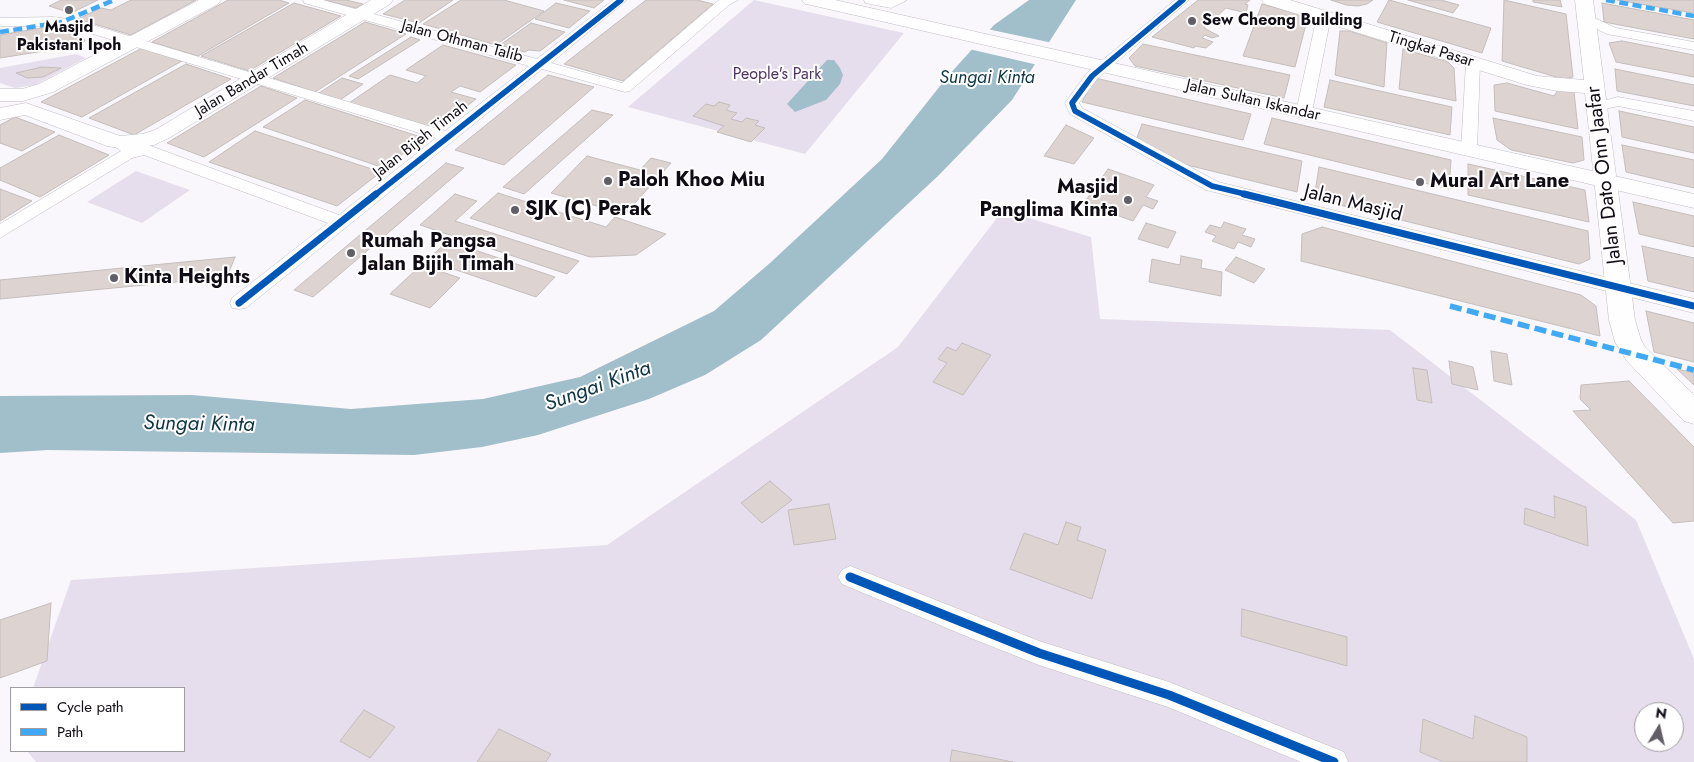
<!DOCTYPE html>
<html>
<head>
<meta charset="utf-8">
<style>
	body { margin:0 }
	#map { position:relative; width:1694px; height:762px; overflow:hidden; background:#f9f7fb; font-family:Jost,sans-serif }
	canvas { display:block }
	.legend { position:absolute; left:10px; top:687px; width:175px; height:65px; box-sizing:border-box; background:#fff; border:1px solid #9f9da1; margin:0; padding:6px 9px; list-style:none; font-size:15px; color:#100b14 }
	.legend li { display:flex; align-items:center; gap:10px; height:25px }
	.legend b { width:25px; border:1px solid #9f9da1 }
	.north { position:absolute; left:1634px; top:702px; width:50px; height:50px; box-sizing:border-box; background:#fff; border:1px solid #9f9da1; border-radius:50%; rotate:9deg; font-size:14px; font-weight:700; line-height:20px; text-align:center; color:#100b14 }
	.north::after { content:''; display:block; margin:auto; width:18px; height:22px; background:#625e65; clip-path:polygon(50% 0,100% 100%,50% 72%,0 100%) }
</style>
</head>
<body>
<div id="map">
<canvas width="1694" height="762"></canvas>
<ul class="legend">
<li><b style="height:6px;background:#0057b8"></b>Cycle path</li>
<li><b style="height:6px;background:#3fa9f5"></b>Path</li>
</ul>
<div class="north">N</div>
</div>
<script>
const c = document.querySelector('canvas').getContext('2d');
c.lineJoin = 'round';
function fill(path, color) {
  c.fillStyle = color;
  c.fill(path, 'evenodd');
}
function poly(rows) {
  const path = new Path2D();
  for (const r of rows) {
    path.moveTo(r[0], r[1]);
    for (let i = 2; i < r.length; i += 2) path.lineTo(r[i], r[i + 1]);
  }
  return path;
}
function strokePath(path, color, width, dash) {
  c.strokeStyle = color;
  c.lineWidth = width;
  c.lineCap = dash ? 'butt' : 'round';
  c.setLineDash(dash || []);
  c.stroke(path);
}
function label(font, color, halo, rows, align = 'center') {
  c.font = font + ' Jost,sans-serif';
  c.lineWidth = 4;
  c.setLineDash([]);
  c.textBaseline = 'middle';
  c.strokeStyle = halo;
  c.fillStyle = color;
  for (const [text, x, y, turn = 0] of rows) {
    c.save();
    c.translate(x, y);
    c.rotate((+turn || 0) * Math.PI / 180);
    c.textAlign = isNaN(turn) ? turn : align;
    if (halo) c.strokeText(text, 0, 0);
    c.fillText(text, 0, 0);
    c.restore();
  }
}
const green = poly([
	[754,0,904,33,805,154,628,107],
	[76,54,86,58,35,85,15,88,0,83,0,68],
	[136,171,190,190,142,223,87,202],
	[1003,210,1091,237,1100,319,1390,330,1636,520,1694,659,1694,762,36,762,27,751,184,751,184,688,33,688,71,580,607,545,898,347],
	[1644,712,1674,712,1674,742,1644,742]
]);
const water = poly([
	[1029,0,1076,0,1012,100,938,176,761,340,705,375,649,399,538,435,482,447,414,455,48,450,0,453,0,396,192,395,351,409,483,399,580,377,714,311,770,263,882,159,948,76,994,25],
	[827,60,834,60,840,68,843,75,840,84,826,100,795,112,787,104]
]);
const pier = poly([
	[987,29,1053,43,1038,65,969,49]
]);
const building = poly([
	[61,0,98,0,71,13,49,6,61,0],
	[131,0,130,0,196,0,131,35,78,19,101,8,111,10,131,0],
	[228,0,279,0,289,3,198,56,152,42,228,0],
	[324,0,346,0,363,4,356,8,324,0],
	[405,0,453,0,419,23,383,14,405,0],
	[461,0,504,0,544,11,496,45,423,24,461,0],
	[564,0,604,0,594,8,564,0],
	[646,0,697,0,713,4,623,81,564,64,646,0],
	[1198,0,1250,0,1245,4,1248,5,1246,13,1226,8,1204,28,1219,36,1212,38,1205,35,1202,38,1213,42,1206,48,1195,46,1194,48,1152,37,1198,0],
	[1331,0,1373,0,1367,4,1358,6,1346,5,1331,0],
	[1389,0,1491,28,1482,53,1377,22,1389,0],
	[1408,0,1441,0,1459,5,1453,13,1408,0],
	[1504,0,1566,14,1573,77,1563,79,1502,61,1504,0],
	[1533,0,1560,0,1562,7,1533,2,1533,0],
	[1617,0,1694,0,1694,13,1617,0],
	[294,3,341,16,249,71,201,56,294,3],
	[556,3,590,11,569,28,535,19,556,3],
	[1602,3,1694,20,1694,39,1604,22,1602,3],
	[1262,4,1301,15,1307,20,1295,67,1243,56,1262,4],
	[365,22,406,34,315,92,273,78,365,22],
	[531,23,565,32,540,51,528,50,525,52,500,45,531,23],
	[53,26,85,40,82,45,0,58,0,35,53,26],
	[1340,31,1349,31,1387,43,1384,87,1335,75,1340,31],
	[411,37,420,40,358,79,349,76,411,37],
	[1622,41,1694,55,1694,77,1616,62,1609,43,1622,41],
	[1143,44,1290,75,1284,98,1135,66,1129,58,1143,44],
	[443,45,516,65,480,92,460,86,451,92,476,99,444,124,436,121,429,127,349,103,390,75,417,83,426,76,406,70,443,45],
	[142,48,182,61,82,117,41,102,142,48],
	[1403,49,1448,62,1454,68,1456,101,1399,89,1403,49],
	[186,64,231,79,134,135,89,118,186,64],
	[42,67,61,68,43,77,27,78,16,73,42,67],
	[1615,69,1694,85,1694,106,1617,91,1615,69],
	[548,75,594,87,504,165,455,150,548,75],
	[342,78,363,84,340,100,319,93,342,78],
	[1095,78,1251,114,1243,140,1082,102,1095,78],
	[1330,80,1452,107,1450,135,1324,107,1330,80],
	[1507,83,1554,96,1558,90,1574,92,1578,129,1495,111,1494,85,1507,83],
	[261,86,297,98,204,157,167,143,261,86],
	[305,100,424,138,384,168,263,127,305,100],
	[719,102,730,105,726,110,737,113,731,119,742,122,746,118,759,121,755,125,765,128,751,142,717,132,724,126,693,116,706,104,714,106,719,102],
	[592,110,613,115,524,194,503,187,592,110],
	[1619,111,1694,127,1694,153,1622,137,1619,111],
	[15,117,55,132,22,151,0,143,0,125,15,117],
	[1272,118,1451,160,1449,189,1264,144,1272,118],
	[1493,118,1582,137,1584,160,1573,163,1511,150,1497,140,1493,118],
	[1142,124,1302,161,1297,192,1175,162,1135,143,1142,124],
	[1066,125,1094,138,1074,164,1044,156,1066,125],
	[255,131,381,172,337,206,209,162,255,131],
	[59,135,109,155,40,197,0,180,0,168,59,135],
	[1622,145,1694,160,1694,188,1626,172,1622,145],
	[587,156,640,170,651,158,671,163,625,214,551,193,587,156],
	[446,163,464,168,313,297,294,290,446,163],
	[1468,164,1585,190,1589,222,1468,195,1468,164],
	[1319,167,1588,231,1590,259,1579,264,1328,202,1315,192,1319,167],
	[1108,169,1154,185,1146,197,1158,201,1153,209,1143,205,1133,221,1084,203,1108,169],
	[0,189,32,201,0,221,0,189],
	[498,193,606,227,615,217,666,234,636,255,590,257,470,218,498,193],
	[455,194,477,201,455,221,579,261,567,274,420,225,455,194],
	[1633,202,1694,216,1694,247,1639,234,1633,202],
	[1224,222,1246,229,1242,235,1255,239,1251,247,1238,242,1234,249,1212,241,1216,236,1205,232,1210,225,1221,228,1224,222],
	[1146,223,1176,232,1168,248,1138,239,1146,223],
	[1322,227,1581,295,1596,306,1600,336,1301,261,1302,234,1322,227],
	[448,241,555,277,536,297,427,260,448,241],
	[1642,246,1694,258,1694,292,1648,281,1642,246],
	[1181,256,1202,260,1201,268,1222,272,1221,296,1149,282,1152,259,1180,265,1181,256],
	[235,257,227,277,0,299,0,280,235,257],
	[1236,257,1265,269,1254,283,1225,270,1236,257],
	[421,265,460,278,430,308,390,294,421,265],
	[1646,311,1694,323,1694,362,1654,352,1646,311],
	[962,343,991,355,963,395,933,382,947,363,938,359,947,347,956,351,962,343],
	[1491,351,1507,354,1512,385,1494,381,1491,351],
	[1449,361,1473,367,1478,390,1452,384,1449,361],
	[1413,368,1427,370,1432,403,1417,400,1413,368],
	[1677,369,1694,373,1694,385,1677,369],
	[1629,381,1694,447,1694,521,1673,523,1573,411,1591,410,1580,399,1581,385,1629,381],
	[770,481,792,500,762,523,741,503,770,481],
	[1554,496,1586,507,1588,546,1524,524,1525,508,1555,518,1554,496],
	[829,504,836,539,794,545,788,510,829,504],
	[1066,522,1081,527,1077,540,1106,550,1092,599,1010,569,1024,533,1058,545,1066,522],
	[51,603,47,661,0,678,0,620,51,603],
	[1242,609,1347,637,1347,666,1241,636,1242,609],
	[364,710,395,727,370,758,340,741,364,710],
	[1475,716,1527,737,1527,762,1444,762,1420,752,1423,719,1473,739,1475,716],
	[499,729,551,754,546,762,477,762,499,729],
	[952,750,1013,762,950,762,952,750]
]);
const street = poly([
	[303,0,323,0,537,59,613,0,627,0,551,63,622,83,719,0,738,0,729,5,630,91,625,92,542,69,246,308,239,309,232,308,230,303,232,298,328,223,144,155,132,158,0,238,0,224,121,151,107,141,115,136,133,145,148,145,339,215,436,138,70,27,0,26,0,18,53,17,76,20,445,131,529,66,304,3,303,0],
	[864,0,907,0,891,8,865,3,864,0],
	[1175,0,1189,0,1097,79,1079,103,1082,108,1218,182,1694,299,1694,313,1206,190,1070,114,1065,103,1087,73,1175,0],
	[1324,12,1331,16,1312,112,1304,117,1296,112,1317,16,1324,12],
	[1586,14,1616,28,1694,42,1694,50,1607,34,1581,21,1579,18,1581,15,1586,14],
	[1473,59,1480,63,1477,150,1469,155,1461,150,1466,63,1473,59],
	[1618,97,1694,111,1694,121,1618,106,1597,111,1590,107,1592,104,1618,97],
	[850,566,1039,641,1169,682,1344,752,1348,762,1301,762,1168,707,1039,665,973,639,842,584,838,577,842,570,850,566]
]);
const secondary = poly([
	[199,0,221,0,218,4,53,92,23,101,0,101,0,89,22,89,39,84,199,0],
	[371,0,393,0,390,4,169,138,154,145,125,149,107,146,25,115,0,120,0,108,26,103,120,136,142,134,155,130,371,0],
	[1262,0,1290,0,1537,76,1584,80,1575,0,1593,0,1635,320,1641,340,1645,347,1694,395,1694,424,1684,421,1627,361,1615,342,1609,320,1585,93,1557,91,1527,85,1265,4,1262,0]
]);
const highway = poly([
	[802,0,835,0,1694,194,1694,208,811,5,805,4,802,0]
]);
const quietFar1 = poly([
	[1606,0,1694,16],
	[0,32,62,22,114,0]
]);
const quiet = poly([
	[1450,306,1694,370]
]);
const cyclewayFar2 = poly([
	[1183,0,1092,76,1072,103,1075,111,1212,186,1249,195],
	[375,195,621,0]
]);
const cyclewayFar1 = poly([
	[1244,194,1694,306],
	[239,303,376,194]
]);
const cycleway = poly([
	[850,577,1039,653,1169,695,1334,762]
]);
const markers = [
	[69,10,5,"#625e65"],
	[1192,21,5,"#625e65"],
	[608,181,5,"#625e65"],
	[1420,182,5,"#625e65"],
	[1128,200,5,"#625e65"],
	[515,210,5,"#625e65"],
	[351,253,5,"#625e65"],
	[114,278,5,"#625e65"]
];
const farPoinames = [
	["Sew Cheong Building",1202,21],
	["Masjid",69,28,"center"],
	["Pakistani Ipoh",69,46,"center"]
];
const farStreetnames = [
	["Jalan Othman Talib",462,42,15],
	["Tingkat Pasar",1431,50,17],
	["Jalan Bandar Timah",252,80,-31],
	["Jalan Sultan Iskandar",1253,101,13],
	["Jalan Bijeh Timah",421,140,-38]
];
const farParknames = [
	["People's Park",777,75]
];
const farWaternames = [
	["Sungai Kinta",987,79]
];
const streetNames = [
	["Jalan Dato Onn Jaafar",1605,175,-97],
	["Jalan Masjid",1353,204,14]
];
const poiNames = [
	["Paloh Khoo Miu",618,181],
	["Mural Art Lane",1430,182],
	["Masjid",1118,188,"right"],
	["Panglima Kinta",1118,211,"right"],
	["SJK (C) Perak",525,210],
	["Rumah Pangsa",361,242],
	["Jalan Bijih Timah",361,265],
	["Kinta Heights",124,278]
];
const waterNames = [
	["Sungai Kinta",598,387,-20],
	["Sungai Kinta",199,425,1]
];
fill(green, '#e7deed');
fill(water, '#a1becb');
fill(pier, '#f9f7fb');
fill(building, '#ddd4d2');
strokePath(building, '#c4bdbc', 1);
strokePath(street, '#c0bdc3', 1);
strokePath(secondary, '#c0bdc3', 1);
strokePath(highway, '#c0bdc3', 1);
fill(street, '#fefefe');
fill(secondary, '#fefefe');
fill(highway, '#fefefe');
strokePath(quietFar1, '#3fa9f5', 4.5, [9, 4.5]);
strokePath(quiet, '#3fa9f5', 5.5, [12, 5.5]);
strokePath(cyclewayFar2, '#0057b8', 5.5);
strokePath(cyclewayFar1, '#0057b8', 7);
strokePath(cycleway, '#0057b8', 9);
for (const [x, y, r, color] of markers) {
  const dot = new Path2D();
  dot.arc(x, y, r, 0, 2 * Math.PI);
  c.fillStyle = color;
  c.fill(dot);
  strokePath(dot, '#fff', 2);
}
label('bold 16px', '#100b14', '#fff', farPoinames, 'left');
label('16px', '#100b14', '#fff', farStreetnames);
label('16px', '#4f3260', '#fff', farParknames);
label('italic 18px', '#0d3543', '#fff', farWaternames);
label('20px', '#100b14', '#fff', streetNames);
label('bold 20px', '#100b14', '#fff', poiNames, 'left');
label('italic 21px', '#0d3543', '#fff', waterNames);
</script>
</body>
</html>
